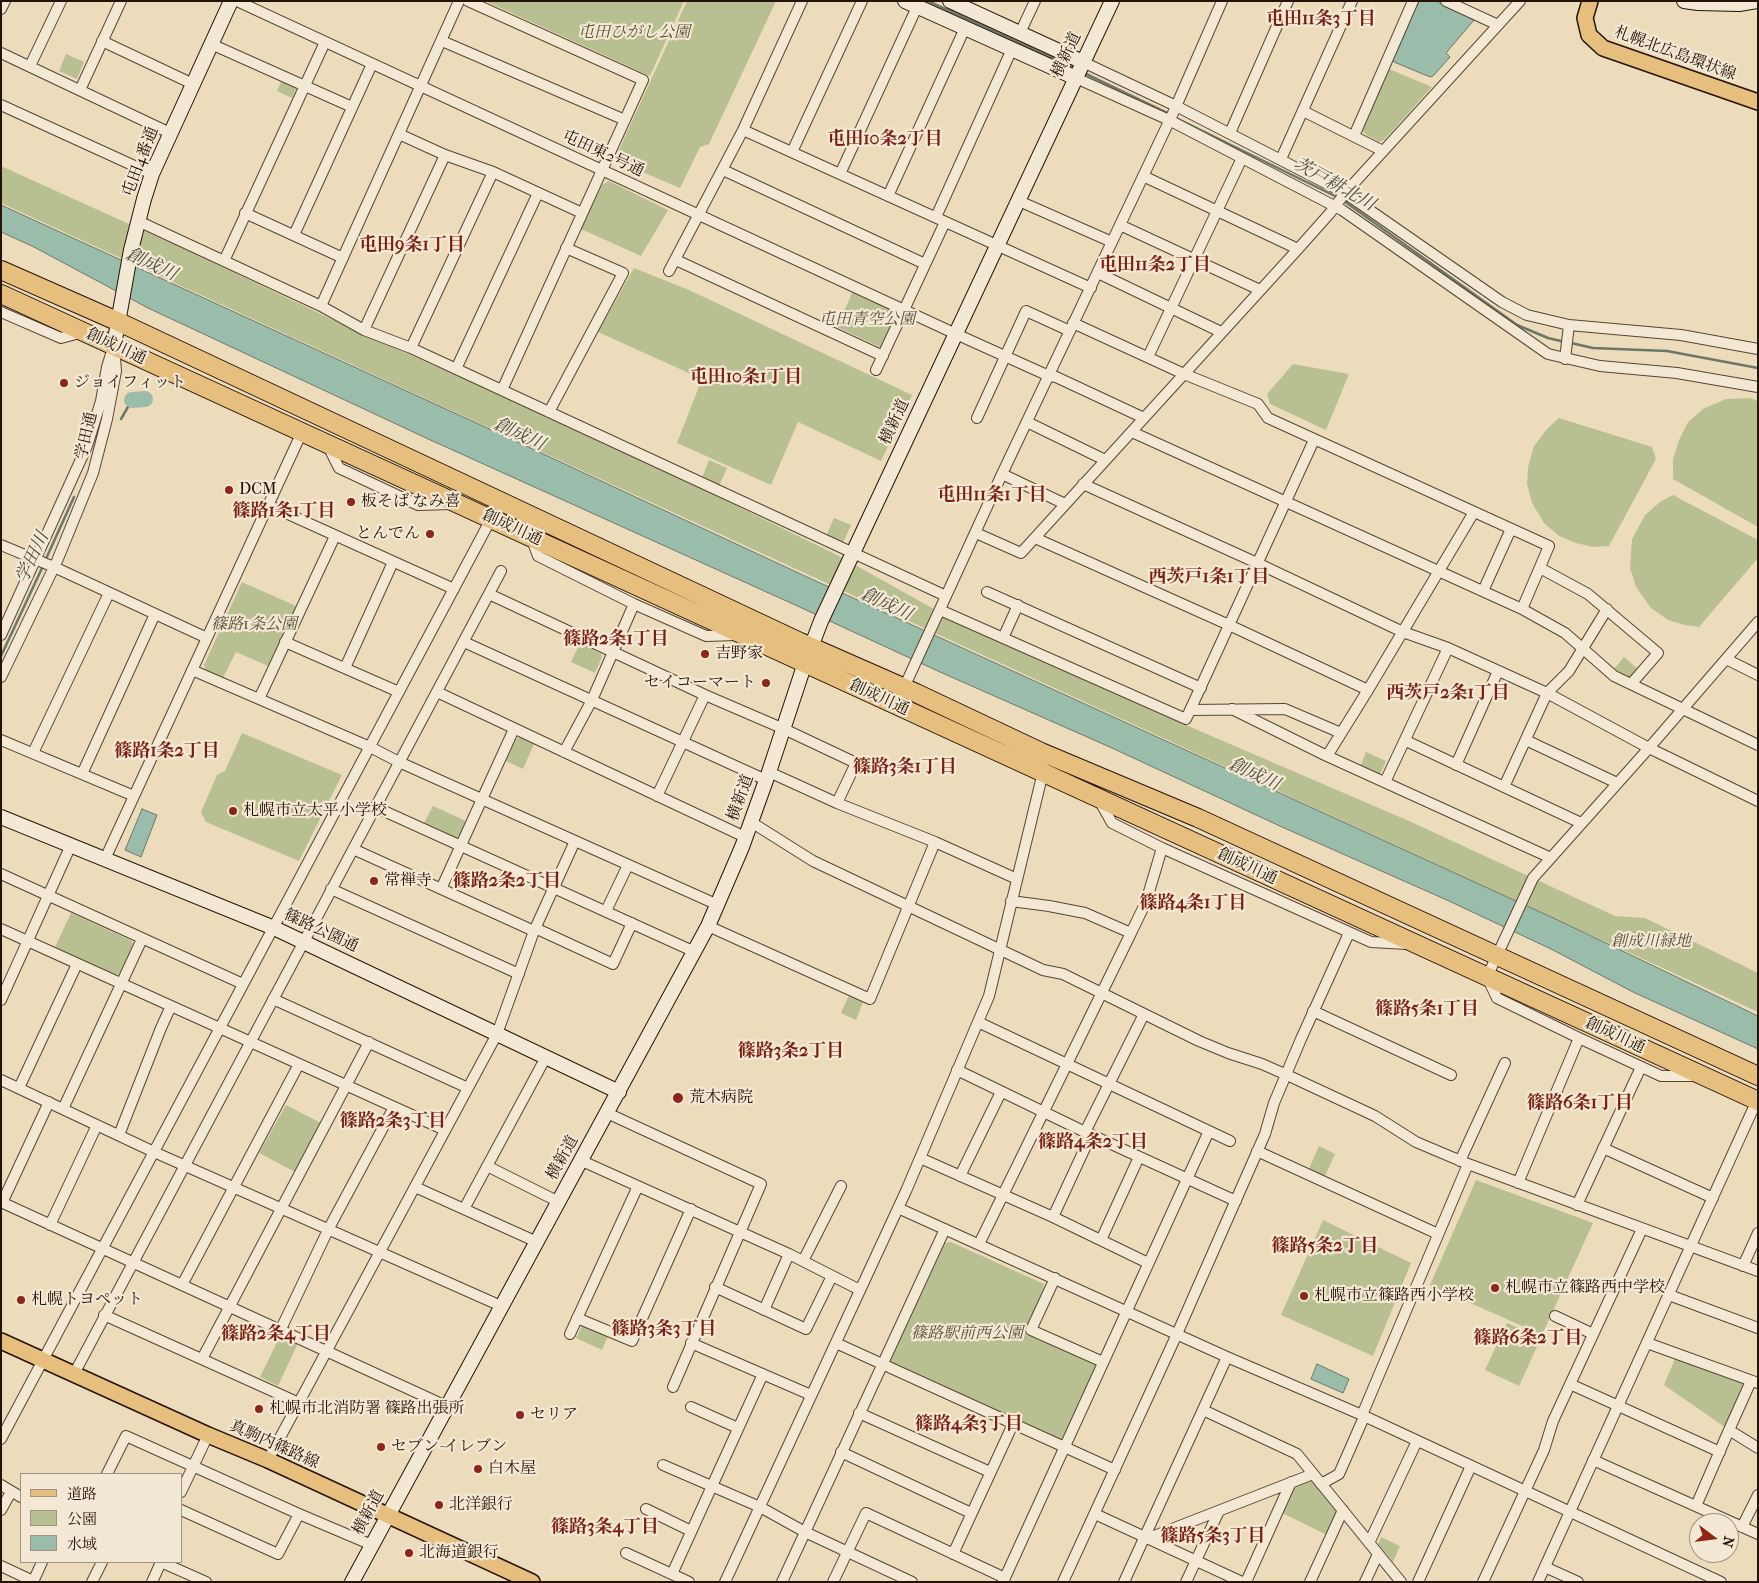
<!DOCTYPE html>
<html>
<head>
<meta charset="utf-8">
<style>
	body { margin:0 }
	#map { position:relative; width:1759px; height:1583px; overflow:hidden; background:#eddcbc; font-family:"IM FELL French Canon","Noto Serif JP",serif }
	canvas { display:block }
	.frame { position:absolute; inset:0; border:2px solid #251307; pointer-events:none }
	.legend { position:absolute; left:20px; top:1473px; width:162px; height:90px; box-sizing:border-box; background:#f3e8d3; border:1px solid #a19381; margin:0; padding:6px 9px; list-style:none; font-size:15px; color:#251307 }
	.legend li { display:flex; align-items:center; gap:10px; height:25px }
	.legend b { width:25px; border:1px solid #a19381 }
	.north { position:absolute; left:1689px; top:1513px; width:50px; height:50px; box-sizing:border-box; background:#f3e8d3; border:1px solid #a19381; border-radius:50%; rotate:105deg; font-size:14px; font-weight:700; line-height:20px; text-align:center; color:#251307 }
	.north::after { content:''; display:block; margin:auto; width:18px; height:22px; background:#8f2418; clip-path:polygon(50% 0,100% 100%,50% 72%,0 100%) }
</style>
</head>
<body>
<div id="map">
<canvas width="1759" height="1583"></canvas>
<div class="frame"></div>
<ul class="legend">
<li><b style="height:6px;background:#e6be7e"></b>道路</li>
<li><b style="height:14px;background:#b8c091"></b>公園</li>
<li><b style="height:14px;background:#9abcab"></b>水域</li>
</ul>
<div class="north">N</div>
</div>
<script>
const c = document.querySelector('canvas').getContext('2d');
c.lineJoin = 'round';
function fill(path, color) {
  c.fillStyle = color;
  c.fill(path, 'evenodd');
}
function poly(rows) {
  const path = new Path2D();
  for (const r of rows) {
    path.moveTo(r[0], r[1]);
    for (let i = 2; i < r.length; i += 2) path.lineTo(r[i], r[i + 1]);
  }
  return path;
}
function strokePath(path, color, width, dash) {
  c.strokeStyle = color;
  c.lineWidth = width;
  c.lineCap = dash ? 'butt' : 'round';
  c.setLineDash(dash || []);
  c.stroke(path);
}
function label(font, color, halo, rows, align = 'center') {
  c.font = font + ' "IM FELL French Canon","Noto Serif JP",serif';
  c.lineWidth = 4.5;
  c.setLineDash([]);
  c.textBaseline = 'middle';
  c.strokeStyle = halo;
  c.fillStyle = color;
  for (const [text, x, y, turn = 0] of rows) {
    c.save();
    c.translate(x, y);
    c.rotate((+turn || 0) * Math.PI / 180);
    c.textAlign = isNaN(turn) ? turn : align;
    if (halo) c.strokeText(text, 0, 0);
    c.fillText(text, 0, 0);
    c.restore();
  }
}
const green = poly([
	[485,1,684,1,650,76],
	[687,1,776,1,709,144,700,147,680,188,626,165,618,152],
	[66,54,84,62,77,79,59,71],
	[1389,69,1432,87,1384,140,1379,142,1366,135,1362,130],
	[282,80,297,87,292,98,277,91],
	[1,166,193,253,348,327,556,420,702,489,837,555,934,609,1179,722,1409,821,1615,916,1645,918,1758,973,1758,1012,1,203],
	[609,181,668,210,641,256,581,229,602,185],
	[634,268,689,290,912,395,881,461,798,422,771,485,677,443,702,379,598,332],
	[853,291,898,312,882,348,837,327],
	[1293,364,1349,374,1326,430,1270,404,1267,394],
	[1750,398,1758,401,1758,527,1673,479,1673,459,1679,440,1688,422,1703,409,1726,399],
	[1559,418,1652,447,1656,459,1609,546,1593,547,1576,543,1559,536,1544,523,1532,503,1527,484,1528,467,1534,446,1547,429],
	[709,460,727,468,719,486,702,478],
	[1673,495,1758,540,1758,558,1699,627,1685,625,1668,620,1651,608,1636,587,1630,568,1632,539,1645,515,1660,502],
	[834,518,851,525,843,543,826,536],
	[242,582,296,606,268,666,236,652,223,678,205,669,204,665],
	[580,643,601,654,602,657,595,673,571,662],
	[1624,657,1638,669,1630,677,1614,669],
	[242,733,342,775,299,861,206,822,201,812,217,775,225,771],
	[520,737,534,744,523,769,506,761,516,739],
	[1366,752,1386,761,1379,776,1360,767],
	[433,806,466,821,459,836,456,838,424,823],
	[71,913,132,941,133,944,120,973,116,975,55,947],
	[849,995,863,1002,856,1020,841,1013],
	[286,1105,321,1123,295,1172,259,1153],
	[1319,1146,1335,1154,1325,1176,1309,1169],
	[1476,1180,1593,1223,1542,1335,1430,1285],
	[1323,1220,1411,1263,1373,1356,1281,1315],
	[951,1242,1044,1284,1042,1294,1026,1333,1095,1363,1096,1367,1063,1440,1060,1441,892,1364,890,1361,945,1243],
	[1507,1323,1541,1338,1519,1386,1485,1370],
	[583,1324,608,1336,602,1350,576,1338],
	[281,1334,298,1343,278,1386,260,1377],
	[1677,1354,1751,1381,1729,1430,1664,1385],
	[1313,1474,1343,1510,1331,1537,1278,1511,1291,1482],
	[1381,1537,1400,1546,1393,1562,1378,1544]
]);
const water = poly([
	[1419,1,1436,1,1474,20,1446,53,1450,57,1433,76,1430,77,1394,62,1393,58,1419,1],
	[1,205,509,438,805,576,1562,922,1758,1016,1758,1049,1633,992,1551,949,1449,901,1282,827,1112,748,940,672,793,604,426,438,148,308,32,246,1,232,1,205],
	[142,809,157,815,141,857,125,850,142,809],
	[1317,1364,1349,1379,1343,1393,1311,1379,1317,1364]
]);
const stream = poly([
	[928,1,1074,68],
	[1084,73,1169,114],
	[1174,117,1339,198],
	[1344,201,1517,325,1548,338,1565,342],
	[1571,343,1593,348,1667,351,1758,368],
	[121,419,132,400],
	[45,561,74,497],
	[1,656,43,566]
]);
const river = poly([
	[132,400,145,399]
]);
const street = poly([
	[237,1,956,334,1049,376,1056,377,1144,418],
	[468,1,643,80,502,390],
	[1446,1,1498,25],
	[1,9,5,1],
	[1020,33,1035,1],
	[102,41,193,84],
	[442,41,625,120],
	[211,44,352,107],
	[1,53,170,133],
	[1083,62,1176,106,1345,193,1502,302,1527,315,1569,325,1681,335,1758,349],
	[30,66,61,1],
	[1076,78,1169,120,1342,210,1548,354,1600,366,1677,373,1758,387],
	[80,90,121,1],
	[1,105,152,174],
	[1303,111,1383,151],
	[743,130,1091,288],
	[1230,133,1288,1],
	[399,134,445,155,493,172,582,213],
	[1354,136,1413,1],
	[792,152,862,1],
	[1281,159,1352,1],
	[723,170,925,264],
	[840,174,917,7],
	[1143,176,1298,249],
	[888,196,965,28],
	[1019,201,1112,242],
	[245,213,343,258],
	[936,217,1012,49],
	[138,221,321,306,364,330,411,348,946,596],
	[1120,225,1260,290],
	[294,235,372,64],
	[676,260,883,356],
	[224,261,325,42],
	[669,271,743,130,802,1],
	[1098,273,1221,332],
	[321,306,459,1],
	[1,312,61,338,83,332],
	[1073,323,1184,374,1258,404,1268,418,1549,546,1522,609,1132,432],
	[364,330,445,155],
	[411,348,493,172],
	[1148,357,1242,158],
	[1565,359,1569,325],
	[456,369,538,193],
	[876,370,945,222],
	[549,412,623,273,566,248],
	[977,418,1026,311,1070,331],
	[1027,422,1105,460],
	[327,444,339,468,418,505,451,504],
	[1002,474,1065,504],
	[1083,484,1257,563,1403,632,1448,648,1547,693,1649,748,1758,801],
	[268,505,454,589],
	[976,533,1021,553,1298,249,1330,213,1345,193,1520,1],
	[531,537,538,556,634,604,706,636,736,635],
	[1035,538,1229,625,1368,690],
	[1,545,54,567,207,638],
	[1540,568,1588,594,1658,653,1632,683],
	[1483,591,1511,529],
	[987,592,1201,688],
	[489,594,705,695,784,729,856,763,837,803],
	[1522,609,1565,633,1614,676,1758,745],
	[940,610,1186,719,1314,440],
	[1,635,87,446,101,401,107,367,112,351],
	[1003,638,1018,605],
	[285,642,399,692],
	[464,642,766,780],
	[1726,659,1758,675],
	[345,668,393,562],
	[192,670,370,747,399,762,718,905],
	[1,677,57,561,93,473,107,419,116,371,114,345],
	[437,692,745,837],
	[902,692,1002,474,1174,111,1222,1],
	[259,699,335,536],
	[1232,709,1327,756,1551,858],
	[1190,710,1285,709,1341,733],
	[1,740,134,796],
	[1526,740,1617,783],
	[1406,741,1581,823],
	[564,752,592,700,634,604],
	[33,753,109,593],
	[1327,756,1368,690,1474,512],
	[1456,765,1498,671],
	[769,772,837,803,935,842,1017,879],
	[82,774,155,614],
	[1385,782,1448,648],
	[1504,787,1547,693,1569,671,1607,609],
	[657,796,705,695],
	[1099,800,1112,823,1162,848,1371,942,1407,944],
	[375,807,695,952],
	[751,822,813,861,1043,970,1063,974,1199,1041,1228,1053,1262,1064,1287,1075,1375,1116,1416,1142,1468,1164,1758,1271],
	[353,849,534,931],
	[105,859,302,432],
	[1,874,243,984],
	[331,889,519,974],
	[441,889,514,729],
	[606,911,628,865],
	[708,926,870,999,935,842],
	[535,928,613,964,632,923],
	[1,929,445,1130],
	[1131,933,1146,902,1162,848],
	[273,999,468,1088],
	[1,1000,71,845],
	[1313,1011,1451,1075],
	[978,1022,1230,1141],
	[957,1070,1085,1132,1236,1201],
	[1694,1076,1661,1076,1579,1038,1497,998,1487,977,1533,878,1649,748,1758,622],
	[1,1080,154,1152,501,1306],
	[19,1088,77,964],
	[63,1109,142,939],
	[607,1113,761,1184,673,1387],
	[1085,1132,1144,1014],
	[119,1135,161,1028,171,1006],
	[1603,1148,1713,1198],
	[1257,1151,1438,1234],
	[920,1158,1053,1217,1148,1263],
	[582,1161,789,1254,860,1290],
	[1460,1161,1505,1063],
	[487,1166,559,1202],
	[960,1176,1001,1092],
	[1518,1183,1579,1038],
	[415,1187,537,1242],
	[1,1202,446,1406],
	[2,1203,49,1102],
	[1577,1205,1641,1067],
	[898,1208,1227,1357,1362,1415,1721,1582],
	[464,1209,546,1057],
	[1053,1217,1091,1135],
	[50,1225,97,1125],
	[1101,1240,1139,1157],
	[979,1244,1131,933,1085,913,1049,906,1011,901],
	[803,1261,841,1186],
	[1743,1266,1758,1233],
	[1055,1278,1031,1330,1103,1362],
	[182,1285,299,1064],
	[715,1287,806,1329,832,1276],
	[1669,1295,1758,1328],
	[764,1310,789,1254],
	[104,1315,299,1403],
	[1555,1316,1593,1334],
	[577,1318,632,1341,691,1209],
	[280,1331,328,1230,394,1107],
	[570,1334,638,1186],
	[691,1343,811,1395],
	[836,1343,1115,1470],
	[1647,1343,1758,1383],
	[202,1359,369,1042],
	[74,1374,501,571],
	[1751,1381,1729,1430,1758,1448],
	[1570,1384,1720,1452],
	[691,1407,738,1428],
	[1203,1410,1297,1454,1401,1582],
	[859,1413,990,1472],
	[1362,1415,1468,1164],
	[1,1439,491,519],
	[841,1452,971,1513],
	[268,1460,497,1034,534,931,575,841],
	[1593,1460,1758,1534],
	[663,1465,760,1507,805,1532,912,1582],
	[107,1474,126,1436,299,1514,372,1545],
	[1321,1484,1339,1474,1364,1417],
	[1,1485,21,1497],
	[181,1492,208,1435],
	[1696,1506,1729,1430],
	[646,1509,691,1531],
	[1,1510,11,1492],
	[181,1510,278,1554,299,1514],
	[1095,1514,1242,1582],
	[1742,1527,1758,1495],
	[1149,1538,1313,1474],
	[1369,1543,1417,1441],
	[626,1553,689,1582],
	[953,1554,1013,1424],
	[161,1562,206,1582],
	[1,1566,33,1581],
	[1545,1567,1578,1582],
	[672,1574,763,1374],
	[33,1582,42,1562],
	[92,1582,102,1562],
	[152,1582,161,1562],
	[725,1582,906,1191,989,996,1044,768],
	[782,1582,945,1229],
	[833,1582,866,1513,1005,1578],
	[1003,1582,1209,1131],
	[1063,1582,1177,1334,1265,1134,1274,1103,1301,1039,1349,933],
	[1124,1582,1227,1357],
	[1186,1582,1219,1511],
	[1246,1582,1291,1482],
	[1310,1582,1343,1510],
	[1365,1582,1378,1554],
	[1418,1582,1471,1466],
	[1483,1582,1544,1450,1553,1421,1642,1229],
	[1538,1582,1758,1098]
]);
const secondary = poly([
	[905,1,1076,78],
	[950,1,1083,62],
	[1684,1,1698,3,1739,4,1757,1],
	[114,345,131,250,144,199,152,174,231,1],
	[1,817,274,928,619,1092],
	[352,1582,708,926,742,847,769,772,805,663,821,621,1112,1]
]);
const primary = poly([
	[1590,1,1585,18,1589,35,1603,48,1758,102],
	[1,1341,208,1435,268,1460,532,1582]
]);
const highway = poly([
	[1,270,119,322,800,642,916,693,1041,752,1198,818,1758,1076],
	[1,294,1758,1101]
]);
const markers = [
	[64,383,5,"#8f2418"],
	[229,490,5,"#8f2418"],
	[351,502,5,"#8f2418"],
	[430,534,5,"#8f2418"],
	[705,654,5,"#8f2418"],
	[766,683,5,"#8f2418"],
	[233,811,5,"#8f2418"],
	[374,881,5,"#8f2418"],
	[678,1098,6,"#8f2418"],
	[1495,1288,5,"#8f2418"],
	[1304,1296,5,"#8f2418"],
	[21,1300,5,"#8f2418"],
	[259,1409,5,"#8f2418"],
	[520,1415,5,"#8f2418"],
	[381,1447,5,"#8f2418"],
	[478,1469,5,"#8f2418"],
	[439,1505,5,"#8f2418"],
	[409,1553,5,"#8f2418"]
];
const parkNames = [
	["屯田ひがし公園",634,33],
	["屯田青空公園",867,320],
	["篠路1条公園",254,625],
	["創成川緑地",1651,942],
	["篠路駅前西公園",967,1334]
];
const streetNames = [
	["札幌北広島環状線",1675,54,20],
	["横新道",1067,55,-65],
	["屯田東2号通",603,154,25],
	["屯田4番通",141,162,-69],
	["創成川通",116,347,25],
	["横新道",895,422,-65],
	["学田通",87,436,-77],
	["創成川通",512,528,25],
	["創成川通",879,698,25],
	["横新道",741,798,-70],
	["創成川通",1247,867,25],
	["篠路公園通",321,931,25],
	["創成川通",1615,1036,25],
	["横新道",563,1158,-61],
	["真駒内篠路線",274,1445,24],
	["横新道",369,1513,-62]
];
const poiNames = [
	["ジョイフィット",74,383],
	["DCM",239,490],
	["板そば なみ喜",361,502],
	["とんでん",420,534,"right"],
	["吉野家",715,654],
	["セイコーマート",756,683,"right"],
	["札幌市立太平小学校",243,811],
	["常禅寺",384,881],
	["荒木病院",689,1098],
	["札幌市立篠路西中学校",1505,1288],
	["札幌市立篠路西小学校",1314,1296],
	["札幌トヨペット",31,1300],
	["札幌市北消防署 篠路出張所",269,1409],
	["セリア",530,1415],
	["セブン-イレブン",391,1447],
	["白木屋",488,1469],
	["北洋銀行",449,1505],
	["北海道銀行",419,1553]
];
const neighbourhoodNames = [
	["屯田11条3丁目",1321,20],
	["屯田10条2丁目",885,140],
	["屯田9条1丁目",412,246],
	["屯田11条2丁目",1155,266],
	["屯田10条1丁目",746,378],
	["屯田11条1丁目",992,496],
	["篠路1条1丁目",284,512],
	["西茨戸1条1丁目",1209,578],
	["篠路2条1丁目",616,640],
	["西茨戸2条1丁目",1448,694],
	["篠路1条2丁目",167,752],
	["篠路3条1丁目",905,768],
	["篠路2条2丁目",507,882],
	["篠路4条1丁目",1193,904],
	["篠路5条1丁目",1427,1010],
	["篠路3条2丁目",791,1052],
	["篠路6条1丁目",1580,1104],
	["篠路2条3丁目",393,1122],
	["篠路4条2丁目",1093,1143],
	["篠路5条2丁目",1325,1247],
	["篠路3条3丁目",664,1330],
	["篠路2条4丁目",276,1335],
	["篠路6条2丁目",1528,1339],
	["篠路4条3丁目",969,1425],
	["篠路3条4丁目",605,1528],
	["篠路5条3丁目",1213,1537]
];
const waterNames = [
	["茨戸耕北川",1334,185,29],
	["創成川",151,265,25],
	["創成川",519,435,25],
	["学田川",33,558,-65],
	["創成川",886,605,25],
	["創成川",1254,775,25]
];
fill(green, '#b8c091');
fill(water, '#9abcab');
strokePath(water, '#6b7869', 1);
strokePath(stream, '#6b7869', 2.5);
strokePath(river, '#9abcab', 16);
strokePath(street, '#574534', 12);
strokePath(secondary, '#251307', 16);
strokePath(primary, '#251307', 18);
strokePath(highway, '#251307', 20);
strokePath(street, '#f3e8d3', 10);
strokePath(secondary, '#f3e8d3', 14);
strokePath(primary, '#e6be7e', 15);
strokePath(highway, '#e6be7e', 18);
for (const [x, y, r, color] of markers) {
  const dot = new Path2D();
  dot.arc(x, y, r, 0, 2 * Math.PI);
  c.fillStyle = color;
  c.fill(dot);
  strokePath(dot, '#f3e8d3', 2);
}
label('italic 16px', '#585037', '#f3e8d3', parkNames);
label('16px', '#251307', '#f3e8d3', streetNames);
label('16px', '#251307', '#f3e8d3', poiNames, 'left');
label('bold 18px', '#7a1f14', '#f3e8d3', neighbourhoodNames);
label('italic 18px', '#4e4e40', '#f3e8d3', waterNames);
</script>
</body>
</html>
